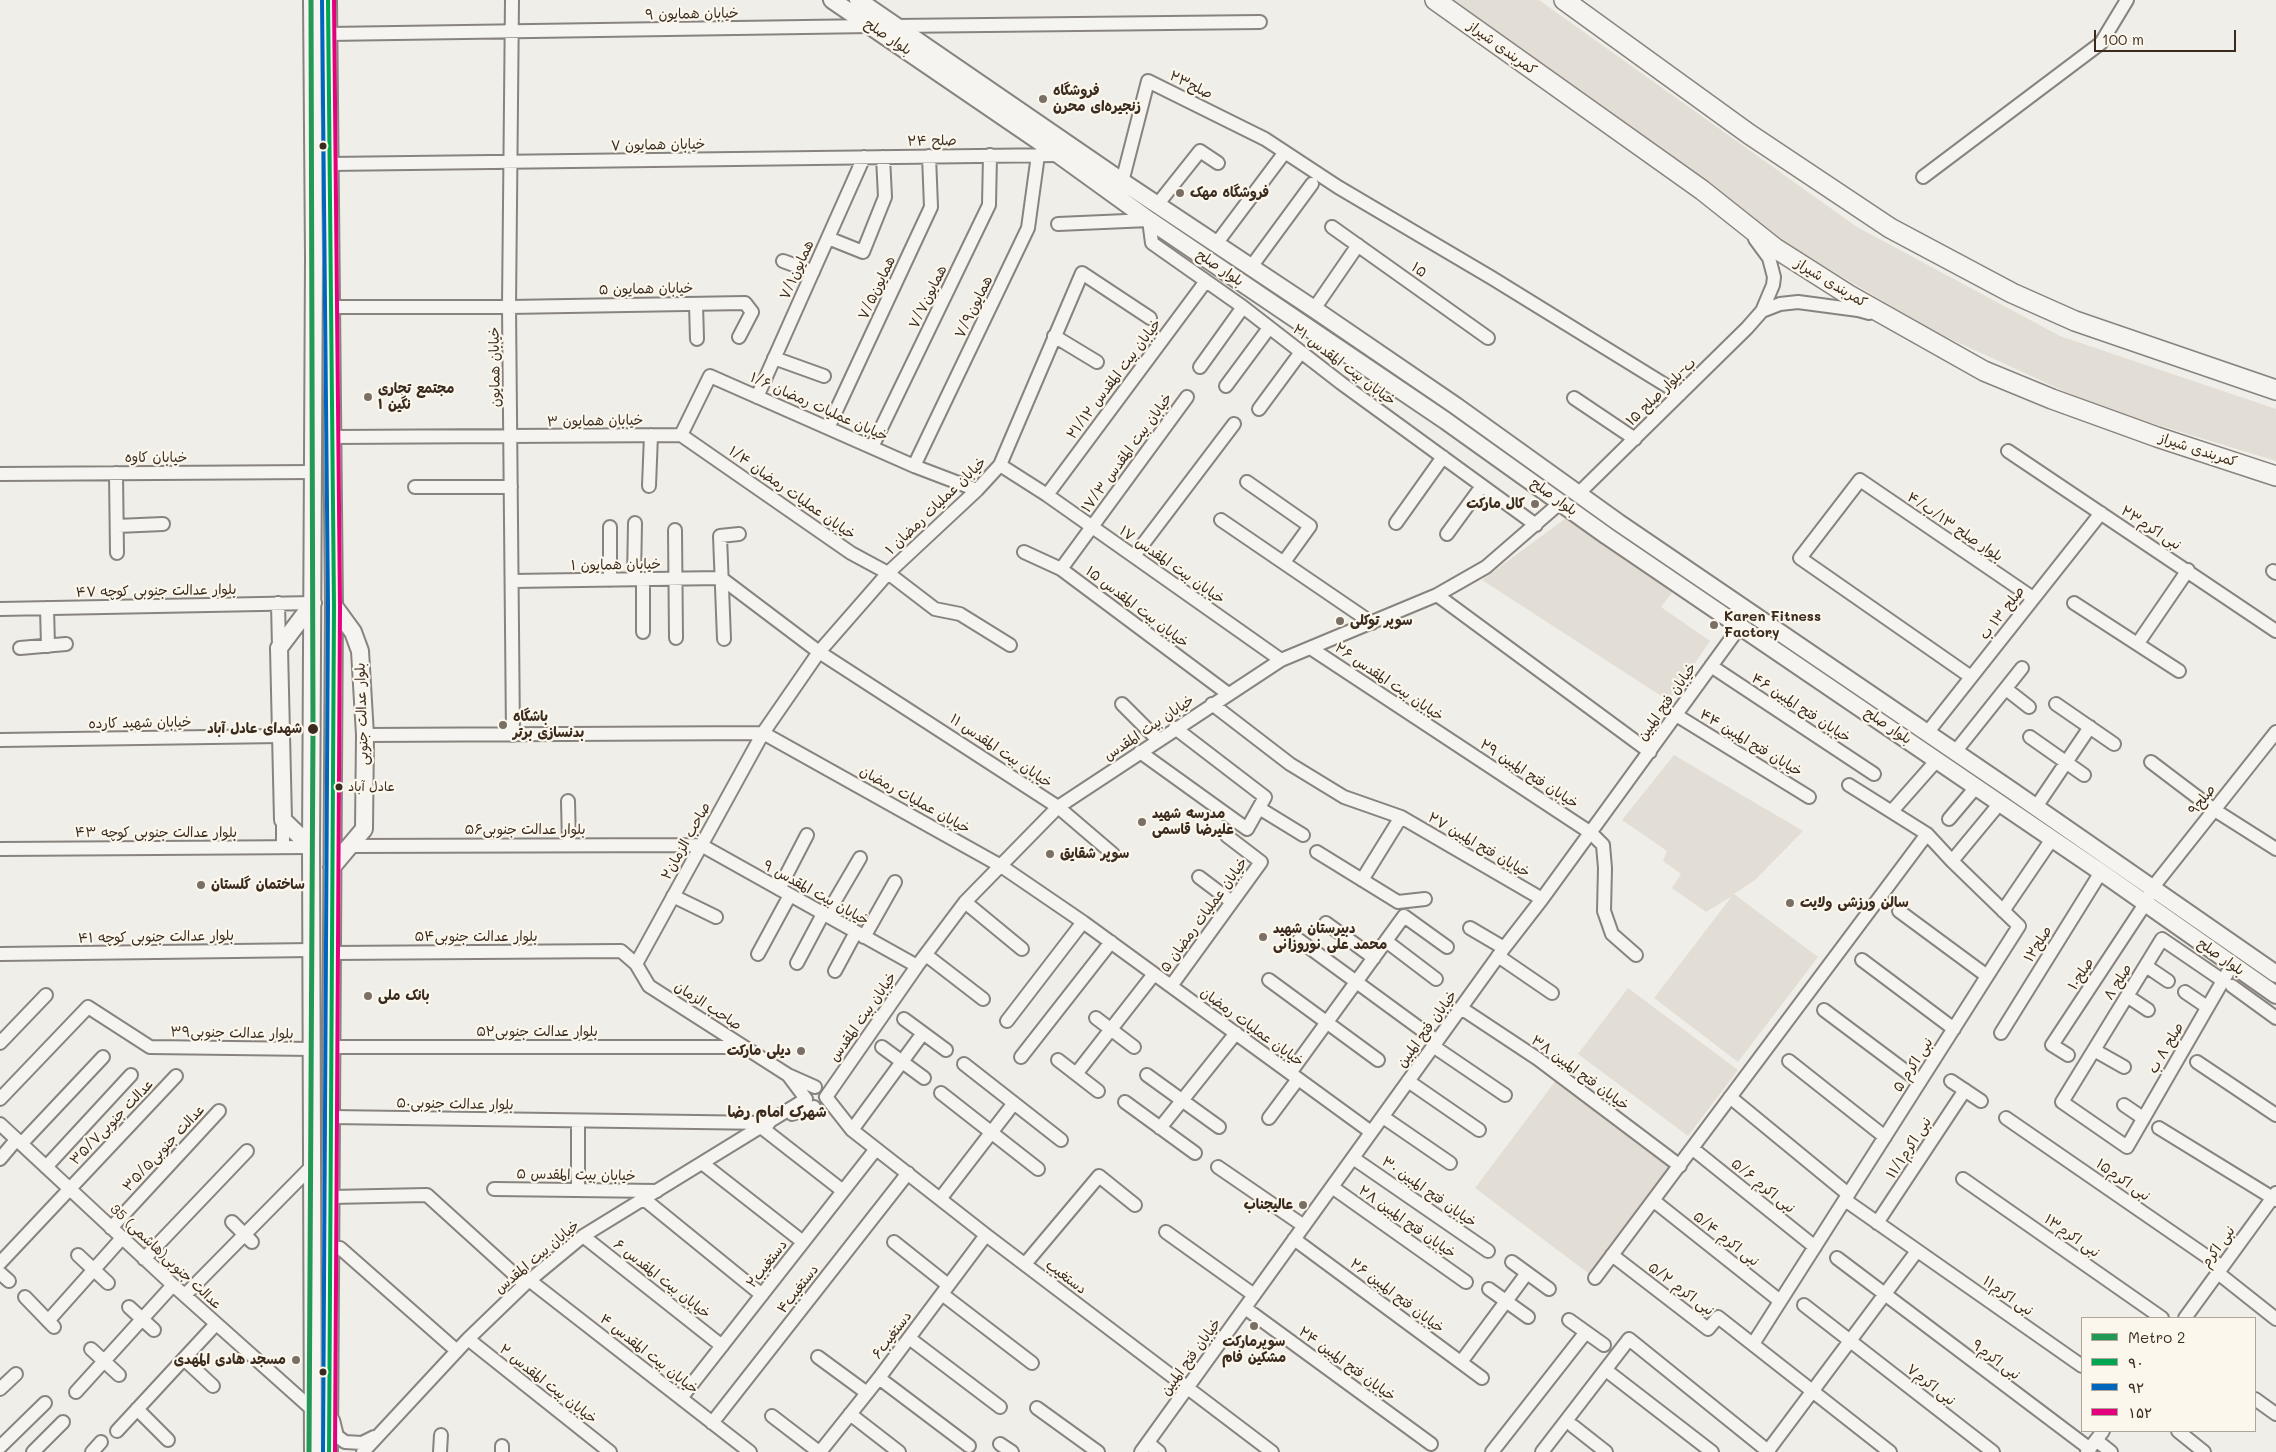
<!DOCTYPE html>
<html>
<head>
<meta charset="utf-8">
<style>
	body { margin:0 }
	#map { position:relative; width:2276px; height:1452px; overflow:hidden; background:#f0eee8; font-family:Mali,sans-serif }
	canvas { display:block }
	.legend { position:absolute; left:2081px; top:1317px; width:175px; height:115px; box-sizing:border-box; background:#fbf7ec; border:1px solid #aea59a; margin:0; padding:6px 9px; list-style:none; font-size:15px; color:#3b2a1e }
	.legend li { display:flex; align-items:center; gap:10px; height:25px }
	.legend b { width:25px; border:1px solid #aea59a }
	.scale { position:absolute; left:2094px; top:30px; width:142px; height:22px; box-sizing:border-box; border:2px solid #3b2a1e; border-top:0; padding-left:6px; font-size:15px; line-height:18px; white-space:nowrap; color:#3b2a1e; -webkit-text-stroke:4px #fbf7ec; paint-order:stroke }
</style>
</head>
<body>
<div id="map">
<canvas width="2276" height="1452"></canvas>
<ul class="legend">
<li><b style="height:6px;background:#229954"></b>Metro 2</li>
<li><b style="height:6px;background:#00a651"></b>۹۰</li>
<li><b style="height:6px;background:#0065bd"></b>۹۲</li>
<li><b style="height:6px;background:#e5007d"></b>۱۵۲</li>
</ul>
<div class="scale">100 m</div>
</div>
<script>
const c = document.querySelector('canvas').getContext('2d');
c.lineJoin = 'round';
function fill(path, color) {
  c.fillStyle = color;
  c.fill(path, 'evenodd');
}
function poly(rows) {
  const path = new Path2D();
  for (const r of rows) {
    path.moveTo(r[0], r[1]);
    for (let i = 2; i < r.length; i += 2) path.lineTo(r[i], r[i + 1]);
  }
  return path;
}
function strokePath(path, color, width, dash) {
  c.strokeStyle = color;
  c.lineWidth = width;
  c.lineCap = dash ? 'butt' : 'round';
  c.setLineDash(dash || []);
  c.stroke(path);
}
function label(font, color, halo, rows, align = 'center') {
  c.font = font + ' Mali,"Playpen Sans Arabic",sans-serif';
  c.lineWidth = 4.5;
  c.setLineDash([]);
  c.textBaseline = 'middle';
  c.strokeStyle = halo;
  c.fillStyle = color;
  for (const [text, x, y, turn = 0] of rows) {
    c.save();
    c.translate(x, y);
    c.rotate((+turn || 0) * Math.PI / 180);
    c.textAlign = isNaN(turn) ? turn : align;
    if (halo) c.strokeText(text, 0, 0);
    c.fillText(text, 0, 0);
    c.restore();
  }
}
const green = poly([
	[1451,0,1539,0,1857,227,2060,336,2276,409,2276,461,2099,407,1935,332,1777,238],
	[1566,518,1674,590,1661,607,1710,641,1669,701,1482,580],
	[1674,755,1803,831,1755,880,1734,894,1818,957,1738,1062,1654,998,1732,896,1706,912,1672,888,1681,874,1663,861,1667,851,1622,820],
	[1628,988,1738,1070,1688,1136,1578,1054],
	[1557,1079,1675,1167,1596,1279,1475,1188]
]);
const minor = poly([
	[512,0,509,307,513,735],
	[895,26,1260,22],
	[328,34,872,26],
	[329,164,1059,155],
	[1923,177,2101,43,2127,0],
	[1122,182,1148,81,1265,139,1338,187,1492,278,1680,394],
	[1157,205,1200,151,1218,163],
	[1058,224,1149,220,1152,243,1243,307,1341,383,1536,525],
	[1332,227,1488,338],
	[828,238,863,252,885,197,883,157],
	[1755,239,1769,258,1774,277,1773,285,1762,311,1780,304,1798,302,1858,310,1869,313],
	[1216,244,1285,152],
	[783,261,813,272],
	[1251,267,1312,184],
	[696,304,697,339],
	[330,307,509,307,745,303,752,312,739,337],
	[1314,309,1358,245],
	[1054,336,1097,362],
	[774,358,824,376],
	[1200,367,1243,307],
	[1226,386,1269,328],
	[757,397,864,157],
	[1574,398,1635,439],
	[1259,409,1301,352],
	[828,428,931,207,929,156],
	[681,435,851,553,888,573,935,609,960,614,1010,645],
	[681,435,710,376,914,466,977,490],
	[332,437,681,435],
	[872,447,989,205,990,155],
	[2008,451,2276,631],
	[1000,465,1047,495,1281,660],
	[914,466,1028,228,1038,155],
	[116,473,117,553],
	[0,474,313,472],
	[1247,482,1310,526,1284,562],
	[649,486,651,435],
	[415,487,511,487],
	[1579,493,1747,328,1762,311],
	[1047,495,1206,281],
	[1221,520,1372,623],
	[1396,523,1443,457],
	[117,526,163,524],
	[675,530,676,638],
	[1447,534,1482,486],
	[1024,552,1061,569,1227,693],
	[1134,556,1234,424],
	[1061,569,1187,397],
	[2273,571,2276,573],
	[721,578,819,652,1058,807,1113,854],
	[634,579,635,523],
	[643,579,643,632],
	[610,580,610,527],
	[512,581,721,578],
	[1437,595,1650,752],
	[278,603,279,648],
	[2074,603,2179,671],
	[47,608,48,646],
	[0,609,313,603],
	[724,639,720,536,739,534],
	[2138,643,2188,570],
	[20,648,66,644],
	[1312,649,1591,833,1603,845,1605,868,1604,911,1612,934,1636,955],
	[1711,666,1874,774],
	[1971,677,1800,558,1860,480,2033,598],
	[2006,689,2029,707],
	[1122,704,1158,740],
	[1212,704,1290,764,1344,797,1401,817,1542,899],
	[2056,704,2114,744],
	[1676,715,1809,797],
	[1927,733,2101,513],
	[365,735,763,733,1001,866,1083,922,1371,1132],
	[2030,737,2084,775],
	[0,740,281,736],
	[1140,752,1247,829,1265,797,1175,728],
	[1955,752,2022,668],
	[2151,762,2213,809,2276,849],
	[568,801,569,844],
	[2036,807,2090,727],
	[1259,808,1303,835],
	[1892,811,1937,760],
	[1949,819,1976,787],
	[283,820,283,847],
	[349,846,701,845,917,966],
	[0,849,311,847],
	[1317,852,1398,902,1425,899],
	[1952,861,2000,803],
	[1199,877,1232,902],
	[1362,880,1401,817],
	[779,889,807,835],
	[673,896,716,917],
	[965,902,1022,949],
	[1899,911,1987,976],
	[2003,911,2052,839],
	[826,916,860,858],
	[1326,923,1374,958],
	[1470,928,1504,948],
	[864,937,895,882],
	[1299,940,1437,1041],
	[1386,941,1436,979],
	[332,953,621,951,636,964,649,986,788,1075,815,1087],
	[0,954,312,950],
	[758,954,790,895],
	[926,955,983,999],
	[1498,956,1552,993],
	[1862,960,1954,1029],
	[797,963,823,914],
	[636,964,763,733,819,652,888,573,977,490,1000,465,1082,273,1150,318],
	[2146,966,2168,981],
	[835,971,856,932],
	[1269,980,1378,1060],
	[2222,980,2162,939,2062,1102,2127,1147,2232,965],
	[1171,986,1261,862,1227,836],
	[2232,986,2276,1018],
	[2185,992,2207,1007],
	[2127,996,2148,1010],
	[1461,1008,1538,1059,1680,1166],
	[1824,1010,1920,1082],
	[1096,1018,1134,1047],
	[904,1019,946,1050],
	[1007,1021,1083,922],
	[2001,1033,2101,872],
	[0,1043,46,995],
	[1433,1046,1505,1095],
	[331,1047,743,1047],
	[882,1047,924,1078],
	[2094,1050,2124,1067],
	[2068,1055,2052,1045,2145,904,2153,887,2276,732],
	[1021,1057,1111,942],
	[1058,1060,1098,1091],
	[1789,1061,1885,1137],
	[2197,1062,2276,1115],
	[964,1064,1061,1140],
	[1290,1073,1404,916,1447,947],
	[1076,1074,1154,974],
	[1147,1075,1219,1127],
	[1408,1081,1479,1130],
	[1951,1081,1981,1101],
	[941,1093,1038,1169],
	[1730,1097,1848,1194],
	[0,1099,88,1007,150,1047,313,1049],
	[1125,1102,1195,1153],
	[2124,1105,2143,1118],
	[792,1114,814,1107],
	[331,1117,769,1123],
	[1383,1117,1450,1163],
	[1269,1118,1298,1079],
	[2006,1118,2222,1267],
	[0,1124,173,1285,313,1410],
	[761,1127,843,1191],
	[1160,1128,1236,1033],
	[2159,1128,2276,1200],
	[852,1130,923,1033],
	[21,1144,103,1057],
	[1693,1149,1815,1247],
	[1353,1158,1488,1251],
	[0,1159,16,1140],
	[702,1163,803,1242],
	[46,1167,131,1075],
	[1218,1167,1304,1226],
	[1963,1179,2162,1318],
	[1332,1187,1466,1282],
	[494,1189,657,1191],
	[578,1190,578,1121],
	[331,1197,427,1195,525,1284],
	[644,1199,762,1295],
	[940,1199,1014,1103],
	[1845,1200,2082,1366],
	[1654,1201,1780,1301],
	[232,1222,252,1242],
	[1877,1223,1965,1090],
	[111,1228,219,1111],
	[1166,1232,1254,1295],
	[583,1236,722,1346],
	[1294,1239,1482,1378],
	[894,1242,948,1285],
	[330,1248,340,1248,457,1351],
	[78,1255,108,1283],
	[1612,1255,1708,1329,1718,1317,1890,1452],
	[1837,1258,2090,1449],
	[144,1259,247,1151],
	[1512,1262,1549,1289],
	[0,1263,176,1076],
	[1025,1264,1099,1176,1135,1205],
	[0,1273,9,1281],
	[2218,1273,2276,1319],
	[1595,1278,1927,834],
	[529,1280,750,1452],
	[1489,1289,1528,1317],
	[942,1294,1032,1363],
	[185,1295,314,1164],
	[25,1297,54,1327],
	[1804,1305,1993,1452],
	[129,1307,154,1330],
	[1245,1308,1431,1444],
	[2185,1318,2276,1193],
	[1569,1320,1604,1345],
	[48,1321,122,1238],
	[909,1338,1000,1407],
	[468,1339,610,1452],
	[1753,1344,2019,926,1952,861,1927,834,1849,785],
	[91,1349,119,1375],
	[818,1357,867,1393],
	[184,1359,213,1386],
	[1461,1362,1527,1273],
	[1611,1374,1712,1452],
	[879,1378,969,1446],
	[0,1389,16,1374],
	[76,1392,173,1285],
	[681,1398,876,1149],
	[2255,1399,2276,1414],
	[1037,1408,1098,1452],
	[137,1409,168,1440],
	[850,1414,899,1452],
	[772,1416,819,1452],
	[333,1420,337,1436,345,1442,362,1443,374,1437],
	[712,1423,908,1173],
	[1573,1426,1606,1452],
	[117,1431,216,1324],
	[2178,1431,2204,1452],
	[2096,1440,2111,1452],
	[1148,1443,1159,1452],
	[1000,1444,1012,1452],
	[0,1447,45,1403],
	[33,1452,63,1422],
	[92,1452,101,1442],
	[363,1452,468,1339,525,1284,583,1236,806,1099,788,1075],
	[440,1452,441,1435],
	[502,1452,502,1446],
	[820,1452,879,1378,986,1235],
	[1141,1452,1504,948,1542,899,1741,625],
	[1272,1452,986,1235,852,1130,826,1097,917,966,965,902,1058,807,1281,660,1437,595,1486,567,1561,502],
	[1492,1452,1586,1332],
	[1542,1452,1629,1339,1769,1452],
	[1767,1452,1917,1251],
	[2087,1452,2103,1431]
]);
const major = poly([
	[312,0,314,258,311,847,313,1452],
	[328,0,334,606,329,1452],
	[832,0,1059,155,1149,220,1446,421,1607,536,2101,872,2276,995],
	[858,0,1129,186,1314,309,1456,406,1619,523,2011,790,2276,974],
	[311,847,283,820,279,648,313,603],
	[332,867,364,829,365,735,360,651,353,632,334,606]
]);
const highway = poly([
	[1435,0,1702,190,1775,248,1849,295,1984,371,2052,399,2157,437,2276,476],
	[1564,0,1749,134,1890,228,2012,293,2075,321,2276,390]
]);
const bus1 = poly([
	[328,0,334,606,329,1452]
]);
const bus2 = poly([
	[322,0,328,606,323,1452]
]);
const bus3 = poly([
	[334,0,340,606,335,1452]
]);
const metro1 = poly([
	[309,1452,313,729,311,0]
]);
const markers = [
	[1043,99,5,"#7a6f65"],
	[323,146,4.5,"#3b2a1e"],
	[1180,193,5,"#7a6f65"],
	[368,397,5,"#7a6f65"],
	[1535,504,5,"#7a6f65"],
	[1340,621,5,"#7a6f65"],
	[1714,625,5,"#7a6f65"],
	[503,725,5,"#7a6f65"],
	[313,729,6,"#3b2a1e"],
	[339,787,4.5,"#3b2a1e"],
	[1142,822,5,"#7a6f65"],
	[1050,854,5,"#7a6f65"],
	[201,885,5,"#7a6f65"],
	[1790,903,5,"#7a6f65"],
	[1263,937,5,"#7a6f65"],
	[368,996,5,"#7a6f65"],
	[801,1051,5,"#7a6f65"],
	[1303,1205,5,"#7a6f65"],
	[1254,1326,5,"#7a6f65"],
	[296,1360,5,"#7a6f65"],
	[323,1372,4.5,"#3b2a1e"]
];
const busNames = [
	["عادل آباد",348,787]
];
const streetNames = [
	["خیابان همایون ۹",692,14,-1],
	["بلوار صلح",888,37,34],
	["کمربندی شیراز",1502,48,36],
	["صلح۲۳",1191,85,26],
	["صلح ۲۴",932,141,-1],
	["خیابان همایون ۷",658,145,-1],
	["بلوار صلح",1220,268,34],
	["همایون۷/۱",797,270,-66],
	["۱۵",1419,270,35],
	["کمربندی شیراز",1831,283,31],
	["همایون۷/۵",877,288,-65],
	["خیابان همایون ۵",646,289,-1],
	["همایون۷/۷",928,297,-64],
	["همایون۷/۹",974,307,-64],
	["خیابان بیت المقدس ۲۱",1344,365,37],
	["خیابان همایون",495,367,-91],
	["خیابان بیت المقدس ۲۱/۱۲",1114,379,-53],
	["۱۵ ب-بلوار صلح",1661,392,-44],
	["خیابان عملیات رمضان ۱/۶",819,407,24],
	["خیابان همایون ۳",595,421,-1],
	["کمربندی شیراز",2198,450,18],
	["خیابان بیت المقدس ۱۷/۳",1127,453,-54],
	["خیابان کاوه",156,458],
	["خیابان عملیات رمضان ۱/۴",792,493,35],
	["بلوار صلح",1554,497,36],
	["خیابان عملیات رمضان ۱",936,506,-44],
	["بلوار صلح ۱۳/ب/۴",1955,527,34],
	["نبی اکرم۲۳",2151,528,33],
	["خیابان همایون ۱",616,565,-1],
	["خیابان بیت المقدس ۱۷",1172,565,35],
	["بلوار عدالت جنوبی کوچه ۴۷",156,591,-1],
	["خیابان بیت المقدس ۱۵",1137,607,37],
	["صلح ۱۳ ب",2002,613,-52],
	["خیابان بیت المقدس ۲۶",1389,682,34],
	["خیابان فتح المبین",1667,702,-55],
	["خیابان فتح المبین ۴۶",1801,708,33],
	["بلوار عدالت جنوبی",362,714,-92],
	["خیابان شهید کارده",140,723,-1],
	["بلوار صلح",1888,726,34],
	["خیابان بیت المقدس",1149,728,-34],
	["خیابان فتح المبین ۴۴",1751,743,31],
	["خیابان بیت المقدس ۱۱",1001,751,34],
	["خیابان فتح المبین ۲۹",1529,774,33],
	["خیابان عملیات رمضان",915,800,29],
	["صلح۹",2202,800,-52],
	["بلوار عدالت جنوبی۵۶",525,830],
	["بلوار عدالت جنوبی کوچه ۴۳",156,833],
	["۲صاحب الزمان",686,841,-61],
	["خیابان فتح المبین ۲۷",1479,845,30],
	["خیابان بیت المقدس ۹",816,893,29],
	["خیابان عملیات رمضان ۵",1204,915,-54],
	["بلوار عدالت جنوبی کوچه ۴۱",156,937,-1],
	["بلوار عدالت جنوبی۵۴",476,937],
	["صلح۱۲",2038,944,-58],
	["بلوار صلح",2221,957,35],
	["صلح۱۰",2081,974,-57],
	["۸ صلح",2118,982,-58],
	["صاحب الزمان",708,1006,33],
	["خیابان بیت المقدس",863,1017,-55],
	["خیابان عملیات رمضان",1252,1027,36],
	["خیابان فتح المبین",1427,1029,-54],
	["بلوار عدالت جنوبی۵۲",537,1032],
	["۳۹بلوار عدالت جنوبی",232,1033,1],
	["صلح ۸ ب",2166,1048,-60],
	["نبی اکرم ۵",1913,1065,-57],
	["خیابان فتح المبین ۳۸",1580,1073,36],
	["بلوار عدالت جنوبی۵۰",455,1104,1],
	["عدالت جنوبی۳۵/۷",112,1122,-46],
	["عدالت جنوبی۳۵/۵",164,1148,-47],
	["نبی اکرم۱۱/۱",1909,1148,-57],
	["خیابان بیت المقدس ۵",576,1175,1],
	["نبی اکرم۱۵",2123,1180,35],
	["نبی اکرم ۵/۶",1763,1186,39],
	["خیابان فتح المبین ۳۰",1429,1192,35],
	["خیابان فتح المبین ۲۸",1407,1222,35],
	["نبی اکرم۱۳",2072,1236,35],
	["نبی اکرم ۵/۴",1726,1239,38],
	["نبی اکرم",2218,1247,-54],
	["35 عدالت جنوبی(هاشمی)",166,1257,43],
	["خیابان بیت المقدس",537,1257,-40],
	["۲دستغیب",767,1264,-52],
	["دستغیب",1066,1277,37],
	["خیابان بیت المقدس ۶",662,1279,38],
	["دستغیب۴",798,1289,-52],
	["نبی اکرم ۵/۲",1681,1289,37],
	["خیابان فتح المبین ۲۶",1397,1296,37],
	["نبی اکرم۱۱",2008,1296,35],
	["دستغیب۶",892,1335,-53],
	["خیابان بیت المقدس ۴",649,1354,38],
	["خیابان فتح المبین",1191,1357,-54],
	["نبی اکرم۹",1996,1360,37],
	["خیابان فتح المبین ۲۴",1347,1364,36],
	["خیابان بیت المقدس ۲",548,1384,38],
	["نبی اکرم۷",1931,1385,38]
];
const poiNames = [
	["فروشگاه",1053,91],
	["زنجیره‌ای محرن",1053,107],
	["فروشگاه مهک",1190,193],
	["مجتمع تجاری",378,389],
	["نگین ۱",378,405],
	["کال مارکت",1525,504,"right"],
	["Karen Fitness",1724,617],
	["Factory",1724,633],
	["سوپر توکلی",1350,621],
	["باشگاه",513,717],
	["بدنسازی برتر",513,733],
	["مدرسه شهید",1152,814],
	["علیرضا قاسمی",1152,830],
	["سوپر شقایق",1060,854],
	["ساختمان گلستان",211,885],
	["سالن ورزشی ولایت",1800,903],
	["دبیرستان شهید",1273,929],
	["محمد علی نوروزانی",1273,945],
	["بانک ملی",378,996],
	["دیلی مارکت",791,1051,"right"],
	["عالیجناب",1293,1205,"right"],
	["سوپرمارکت",1254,1342,"center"],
	["مشکین فام",1254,1358,"center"],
	["مسجد هادی المهدی",286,1360,"right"]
];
const stopNames = [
	["شهدای عادل آباد",302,729]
];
const neighbourhoodNames = [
	["شهرک امام رضا",777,1112]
];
fill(green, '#e3ded5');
strokePath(minor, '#88837e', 16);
strokePath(major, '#88837e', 20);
strokePath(highway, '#88837e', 22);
strokePath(minor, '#f5f4f0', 12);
strokePath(major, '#f5f4f0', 16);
strokePath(highway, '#f5f4f0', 19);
strokePath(bus1, '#00a651', 4);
strokePath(bus2, '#0065bd', 4);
strokePath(bus3, '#e5007d', 4);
strokePath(metro1, '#229954', 5);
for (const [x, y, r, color] of markers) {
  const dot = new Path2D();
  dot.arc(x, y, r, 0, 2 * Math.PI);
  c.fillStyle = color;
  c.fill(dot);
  strokePath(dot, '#fbf7ec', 2);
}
label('13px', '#3b2a1e', '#fbf7ec', busNames, 'left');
label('14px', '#3b2a1e', '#fbf7ec', streetNames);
label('bold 14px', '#3b2a1e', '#fbf7ec', poiNames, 'left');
label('bold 14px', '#3b2a1e', '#fbf7ec', stopNames, 'right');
label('bold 15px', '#3b2a1e', '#fbf7ec', neighbourhoodNames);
</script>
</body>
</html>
